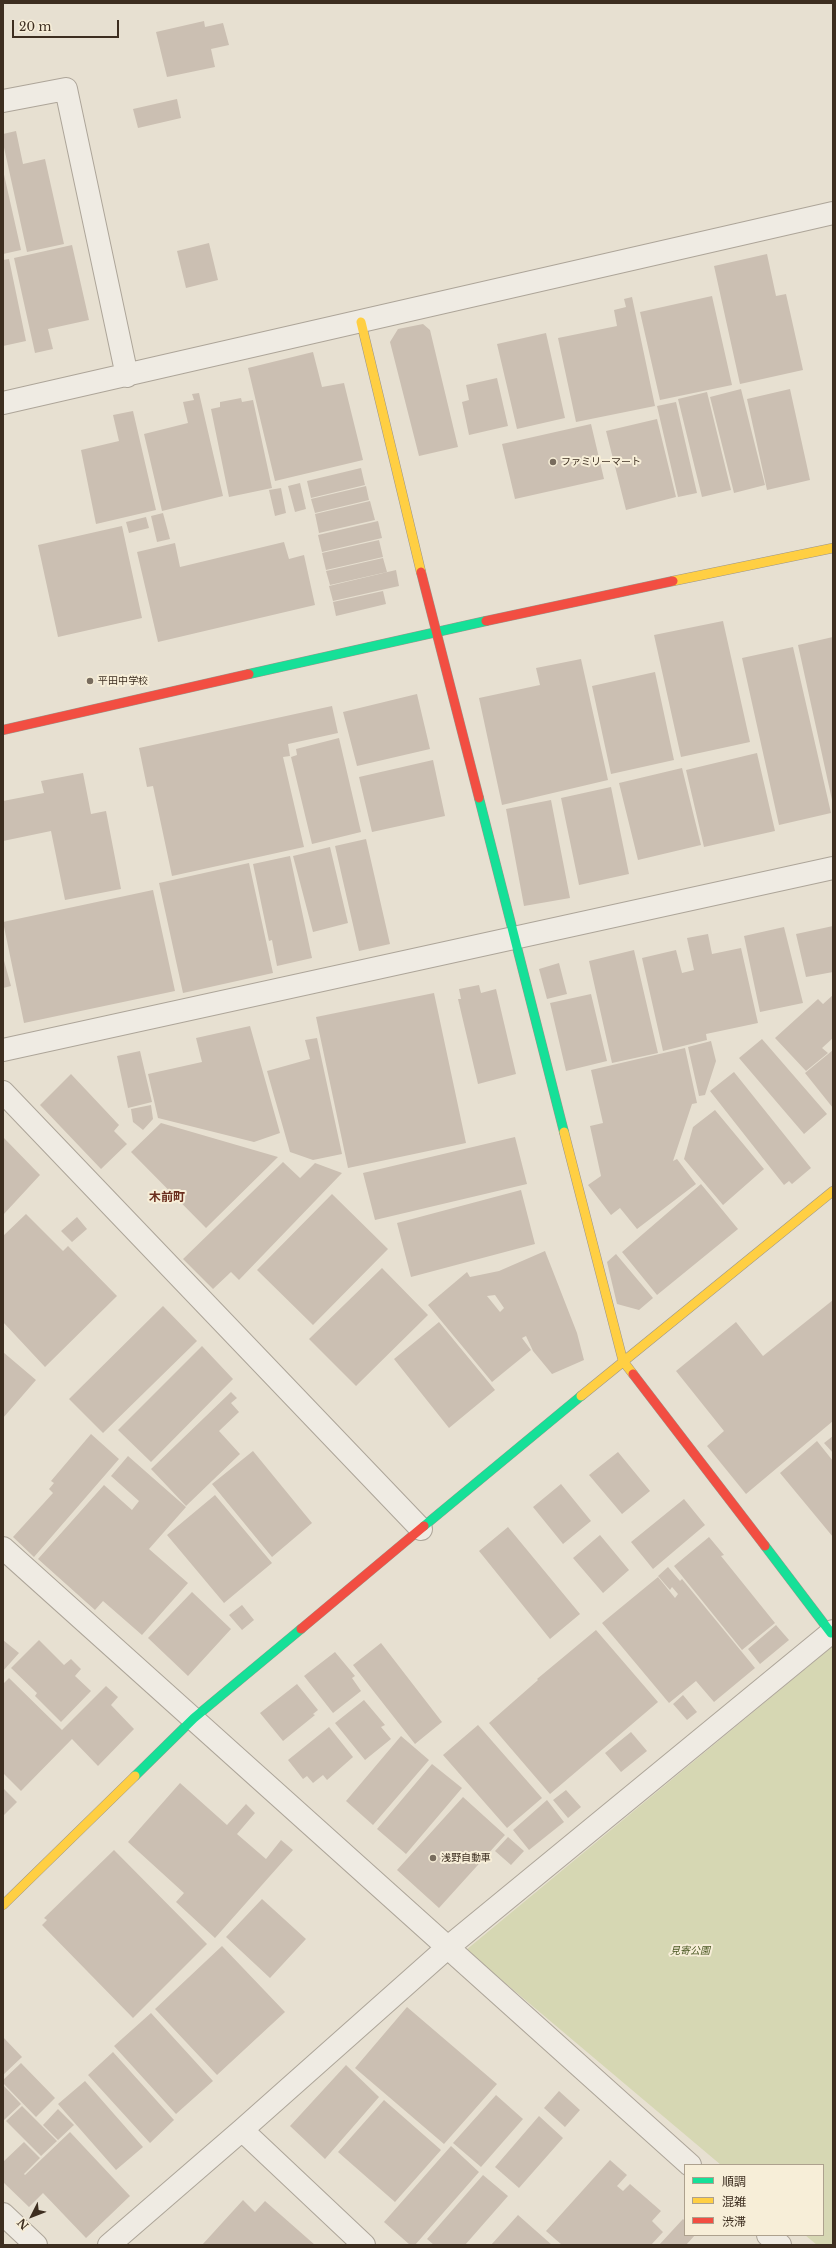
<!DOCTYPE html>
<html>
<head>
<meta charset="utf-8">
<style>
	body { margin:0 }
	#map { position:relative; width:836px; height:2248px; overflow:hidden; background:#e7e0d1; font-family:"Libre Baskerville","Noto Sans JP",serif }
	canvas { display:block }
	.frame { position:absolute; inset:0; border:4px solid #3d2e20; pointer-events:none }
	.legend { position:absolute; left:684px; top:2164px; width:140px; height:72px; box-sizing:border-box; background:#f7eed8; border:1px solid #ada18e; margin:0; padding:5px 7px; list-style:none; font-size:12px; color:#3d2e20 }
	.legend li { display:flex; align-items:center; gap:8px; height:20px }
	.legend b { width:20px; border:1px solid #ada18e }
	.north { position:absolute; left:12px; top:2196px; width:40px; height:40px; -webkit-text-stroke:3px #f7eed8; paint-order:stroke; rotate:228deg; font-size:11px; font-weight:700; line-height:16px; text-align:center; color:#3d2e20 }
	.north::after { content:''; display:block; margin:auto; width:14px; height:18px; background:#3d2e20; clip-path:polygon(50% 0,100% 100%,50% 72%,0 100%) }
	.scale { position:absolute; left:12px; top:20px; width:107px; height:18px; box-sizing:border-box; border:2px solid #3d2e20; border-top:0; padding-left:5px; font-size:12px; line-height:14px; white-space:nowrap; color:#3d2e20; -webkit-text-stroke:3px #f7eed8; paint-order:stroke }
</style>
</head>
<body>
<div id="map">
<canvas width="836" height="2248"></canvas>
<div class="frame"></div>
<ul class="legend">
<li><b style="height:5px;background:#16e098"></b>順調</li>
<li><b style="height:5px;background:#ffcf43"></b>混雑</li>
<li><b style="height:5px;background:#f24e42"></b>渋滞</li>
</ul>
<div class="north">N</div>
<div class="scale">20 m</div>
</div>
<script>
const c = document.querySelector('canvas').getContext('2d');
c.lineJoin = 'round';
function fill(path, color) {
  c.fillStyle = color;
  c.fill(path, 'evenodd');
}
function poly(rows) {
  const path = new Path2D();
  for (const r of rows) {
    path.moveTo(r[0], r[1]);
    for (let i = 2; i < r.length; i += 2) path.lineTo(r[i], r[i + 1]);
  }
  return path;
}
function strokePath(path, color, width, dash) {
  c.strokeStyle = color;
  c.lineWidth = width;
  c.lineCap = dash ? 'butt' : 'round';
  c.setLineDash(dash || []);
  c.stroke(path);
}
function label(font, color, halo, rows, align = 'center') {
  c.font = font + ' "Libre Baskerville","Noto Sans JP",serif';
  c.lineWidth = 4;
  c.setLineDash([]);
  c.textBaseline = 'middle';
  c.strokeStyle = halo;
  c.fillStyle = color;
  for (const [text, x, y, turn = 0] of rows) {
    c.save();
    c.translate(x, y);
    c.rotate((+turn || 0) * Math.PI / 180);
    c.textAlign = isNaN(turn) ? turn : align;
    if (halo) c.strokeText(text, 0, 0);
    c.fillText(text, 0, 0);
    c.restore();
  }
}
const green = poly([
	[833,1646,833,2245,817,2245,805,2235,823,2235,823,2165,721,2165,466,1950]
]);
const building = poly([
	[204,21,205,27,223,23,229,45,211,49,215,67,167,77,156,32],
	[177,99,181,118,138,128,133,109],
	[16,131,23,164,45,159,64,244,27,252,3,143,3,134],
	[3,170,21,250,3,254],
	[209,243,218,280,186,288,177,251],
	[72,245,89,320,48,329,53,349,35,353,14,258],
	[767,254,776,296,786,294,803,370,740,384,714,266],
	[9,259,26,341,3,346,3,260],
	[712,296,732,385,660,400,640,312],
	[632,297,655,406,576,422,558,338,617,326,614,310,626,307,624,299],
	[423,324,430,330,458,447,419,456,390,342,398,329],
	[546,333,565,418,517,429,497,344],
	[313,352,322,387,344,383,363,460,275,481,248,368],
	[497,378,508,426,469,435,462,402,469,400,466,385],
	[741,389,765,485,734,493,710,397],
	[790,389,810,480,767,490,747,399],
	[707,392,731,490,702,497,678,399],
	[199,393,223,496,162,511,144,434,188,423,183,402,194,400,192,394],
	[241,398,242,402,253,400,272,488,229,497,211,409,220,407,220,402],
	[676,402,697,493,678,497,657,406],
	[133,411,156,510,96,524,81,450,119,441,113,415],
	[657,419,676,497,626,510,606,431],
	[591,424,604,479,515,499,502,444],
	[361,468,365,485,311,498,307,481],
	[300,483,306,509,295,512,288,486],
	[366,486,369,500,315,513,311,499],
	[281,488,286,513,275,516,269,490],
	[370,501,375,520,319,533,315,514],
	[163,513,170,539,157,542,151,516],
	[146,517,149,528,129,533,126,522],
	[378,521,382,538,322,552,318,535],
	[122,526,142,618,58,637,38,545],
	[379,540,383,557,326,570,322,553],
	[284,542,289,559,304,555,315,605,158,642,137,552,175,543,180,567],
	[383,558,387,572,330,585,326,571],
	[396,570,399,586,333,601,329,586],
	[383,591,386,604,336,616,333,602],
	[723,621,750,742,681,757,654,635],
	[833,637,833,800,832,800,798,645],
	[793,647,831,813,779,825,742,658],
	[581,659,608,780,502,805,479,698,540,685,536,668],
	[655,672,674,760,611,774,592,686],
	[417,694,430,749,357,766,343,712],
	[332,706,338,733,288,744,290,756,283,757,304,847,172,876,153,786,147,787,139,748],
	[339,738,361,832,312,844,291,757,297,755,296,749],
	[757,753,775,831,704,847,686,770],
	[433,760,445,816,372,832,359,777],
	[682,768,701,845,638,860,619,783],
	[83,773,91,814,106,811,121,889,65,900,51,831,3,841,3,801,44,793,41,781],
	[611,787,629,874,579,885,561,798],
	[551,800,570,898,524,906,506,809],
	[366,839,390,944,359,951,335,846],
	[330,847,348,923,313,932,293,856],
	[290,856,312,958,277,966,272,940,269,941,253,864],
	[249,863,273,973,183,993,159,883],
	[153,890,175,991,24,1023,3,922],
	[833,926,833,972,806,977,796,934],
	[784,927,803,1003,760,1012,744,936],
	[708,934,712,954,741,948,758,1023,706,1034,707,1040,663,1051,642,958,676,950,682,973,694,970,687,938],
	[634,950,658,1053,612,1063,589,961],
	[3,957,11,986,3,988],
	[559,963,567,994,547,999,539,969],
	[479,985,481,993,496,989,516,1074,478,1084,458,999,461,999,459,989],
	[434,993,466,1143,348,1168,316,1017],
	[591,994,607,1061,566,1071,550,1003],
	[833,995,833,1038,822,1048,828,1053,806,1071,775,1038,818,999,823,1004],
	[250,1026,280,1133,254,1142,158,1118,148,1074,202,1062,196,1038],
	[317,1038,342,1154,313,1160,290,1152,267,1071,310,1059,305,1040],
	[762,1039,827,1114,804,1134,739,1058],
	[711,1041,716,1061,705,1095,699,1096,688,1047],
	[685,1048,697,1103,692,1104,673,1161,677,1159,696,1184,637,1229,620,1208,611,1215,588,1185,601,1176,590,1126,603,1123,591,1070],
	[833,1050,833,1108,805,1073],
	[140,1051,152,1102,128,1108,117,1056],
	[734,1072,811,1168,792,1184,789,1181,784,1185,710,1091],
	[71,1074,119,1125,114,1131,127,1144,101,1169,40,1105],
	[151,1105,153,1119,143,1130,133,1122,131,1109],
	[715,1110,764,1169,723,1205,684,1159,693,1127],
	[161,1123,278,1157,206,1228,131,1152],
	[3,1137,40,1175,3,1215],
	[515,1137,527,1184,375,1220,363,1173],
	[283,1162,300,1178,315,1163,342,1173,239,1280,231,1272,213,1289,183,1259],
	[701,1184,738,1229,657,1295,622,1252],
	[521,1190,535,1244,411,1277,397,1223],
	[332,1194,388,1249,313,1325,257,1270],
	[26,1214,63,1251,68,1246,117,1296,45,1367,3,1322,3,1236],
	[77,1217,87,1229,72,1242,61,1231],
	[545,1251,577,1333,584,1360,552,1374,533,1351,526,1336,522,1338,531,1350,492,1382,428,1305,467,1272,470,1277,499,1271],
	[495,1295,504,1308,500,1312,487,1296],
	[616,1254,653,1298,639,1310,617,1304,607,1262],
	[382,1268,428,1315,356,1386,309,1339],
	[833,1300,833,1421,746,1494,707,1446,724,1431,676,1371,736,1322,763,1356],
	[163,1306,197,1341,103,1433,69,1399],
	[439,1322,495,1390,449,1428,394,1359],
	[202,1346,233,1379,151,1462,118,1430],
	[3,1352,36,1380,3,1418],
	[231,1392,237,1398,231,1403,239,1412,219,1431,240,1454,186,1506,151,1469],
	[91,1434,119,1459,34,1557,13,1537,53,1493,49,1489,54,1483,51,1481],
	[833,1436,833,1453,824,1443],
	[817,1441,833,1461,833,1537,780,1473],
	[253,1451,312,1523,272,1557,212,1484],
	[618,1452,650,1491,622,1514,589,1475],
	[128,1456,186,1507,149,1549,188,1583,142,1635,103,1601,95,1610,38,1559,104,1485,132,1510,139,1501,111,1476],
	[561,1484,591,1521,563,1544,533,1507],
	[215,1495,272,1563,224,1603,167,1535],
	[684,1499,705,1525,653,1569,631,1542],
	[508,1527,580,1614,550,1639,479,1551],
	[600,1535,629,1570,603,1593,573,1558],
	[709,1537,724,1555,721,1556,775,1623,742,1650,674,1566],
	[668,1567,680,1581,682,1579,755,1668,714,1702,696,1681,669,1703,602,1623,658,1577,675,1598,678,1594,672,1587,670,1590,658,1576],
	[192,1592,231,1629,188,1676,148,1638],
	[242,1605,254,1620,242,1630,229,1615],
	[776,1625,789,1640,760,1664,748,1649],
	[596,1630,658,1702,550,1794,489,1723,538,1680,537,1679],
	[3,1640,19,1653,3,1671],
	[39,1640,64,1665,71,1659,81,1669,75,1676,91,1691,61,1722,35,1696,37,1693,11,1668],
	[381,1643,442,1722,415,1744,353,1665],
	[335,1652,355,1676,352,1678,361,1691,333,1713,304,1676],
	[9,1678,62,1730,106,1686,118,1697,111,1705,134,1729,98,1766,72,1739,21,1791,3,1773,3,1684],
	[297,1684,318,1710,313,1714,315,1715,283,1741,260,1713],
	[683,1695,697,1712,687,1720,673,1704],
	[364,1700,385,1725,381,1727,391,1739,365,1760,335,1723],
	[478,1725,542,1798,507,1828,443,1755],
	[329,1727,353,1757,327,1780,323,1775,313,1783,307,1776,303,1779,288,1760],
	[631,1732,647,1751,621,1772,605,1753],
	[401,1736,429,1760,373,1825,346,1801],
	[432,1764,462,1788,406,1854,377,1829],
	[180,1783,227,1825,246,1804,255,1813,237,1834,266,1859,281,1840,293,1850,215,1938,176,1902,184,1893,128,1842],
	[4,1789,17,1802,3,1816,3,1790],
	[566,1790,581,1807,568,1818,553,1800],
	[463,1797,505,1835,439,1908,397,1870],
	[547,1800,564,1822,529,1850,513,1830],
	[508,1837,524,1851,511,1865,495,1851],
	[114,1850,207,1944,133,2018,42,1925,47,1920,44,1918],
	[262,1899,306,1939,270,1978,226,1937],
	[222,1946,285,2012,217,2075,155,2009],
	[407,2007,497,2084,444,2144,355,2068],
	[151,2013,213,2081,176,2114,114,2046],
	[3,2037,22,2057,3,2075],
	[113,2052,174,2120,150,2143,88,2075],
	[21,2063,55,2098,36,2117,3,2083,3,2080],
	[346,2065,379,2097,325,2159,290,2126],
	[85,2081,143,2147,116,2170,58,2104],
	[3,2085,21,2104,3,2121],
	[559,2091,580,2110,565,2127,544,2108],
	[496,2095,523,2119,481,2167,453,2143],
	[384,2100,441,2150,395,2202,338,2152],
	[22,2106,57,2141,41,2156,6,2121],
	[58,2109,74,2125,58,2140,43,2125],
	[539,2116,563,2138,519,2188,495,2167],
	[70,2132,130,2196,86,2238,43,2193,29,2207,3,2182,3,2162,24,2142,40,2158,24,2174,25,2175],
	[451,2146,479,2172,415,2245,410,2245,384,2222],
	[610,2160,627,2175,617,2186,623,2191,630,2184,661,2211,652,2221,663,2232,651,2245,562,2245,546,2231],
	[483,2175,508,2196,465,2245,434,2245,427,2239],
	[243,2200,255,2212,265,2201,315,2245,202,2245],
	[518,2215,552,2245,491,2245],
	[683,2219,685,2221,685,2235,695,2235,686,2245,659,2245]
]);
const street = poly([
	[3,101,66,89,127,376],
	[3,403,833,213],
	[3,1050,833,868],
	[3,1092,421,1529],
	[3,1548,690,2165],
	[242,2130,364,2245],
	[3,2214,36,2245],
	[768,2235,780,2245],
	[109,2245,242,2130,447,1948,833,1631]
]);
const fast = poly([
	[249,674,486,621],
	[479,798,564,1132],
	[424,1526,581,1396],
	[765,1546,831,1633],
	[135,1776,194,1718,301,1629]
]);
const slow = poly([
	[361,322,421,572],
	[673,581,833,548],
	[564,1132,623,1361,633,1374],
	[581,1396,833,1191],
	[3,1905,135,1776]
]);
const jam = poly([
	[421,572,479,798],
	[486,621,673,581],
	[3,730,249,674],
	[633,1374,765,1546],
	[301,1629,424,1526]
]);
const markers = [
	[553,462,4,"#786c5e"],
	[90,681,4,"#786c5e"],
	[433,1858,4,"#786c5e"]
];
const poiNames = [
	["ファミリーマート",561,462],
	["平田中学校",98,681],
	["浅野自動車",441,1858]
];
const parkNames = [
	["見寄公園",690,1951]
];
const quarterNames = [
	["木前町",167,1198]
];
fill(green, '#d6d7b3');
fill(building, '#cbbfb2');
strokePath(street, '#ada599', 24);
strokePath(fast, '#9c958a', 10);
strokePath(slow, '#9c958a', 10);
strokePath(jam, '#9c958a', 10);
strokePath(street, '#efebe3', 22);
strokePath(fast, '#16e098', 9);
strokePath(slow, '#ffcf43', 9);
strokePath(jam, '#f24e42', 9);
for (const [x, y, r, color] of markers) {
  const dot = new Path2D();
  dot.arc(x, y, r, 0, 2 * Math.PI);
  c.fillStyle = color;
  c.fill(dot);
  strokePath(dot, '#f7eed8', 1.5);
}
label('10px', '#3d2e20', '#f7eed8', poiNames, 'left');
label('italic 10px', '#4d5a26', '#f7eed8', parkNames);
label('bold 12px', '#6b2e1e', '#f7eed8', quarterNames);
</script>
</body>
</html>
